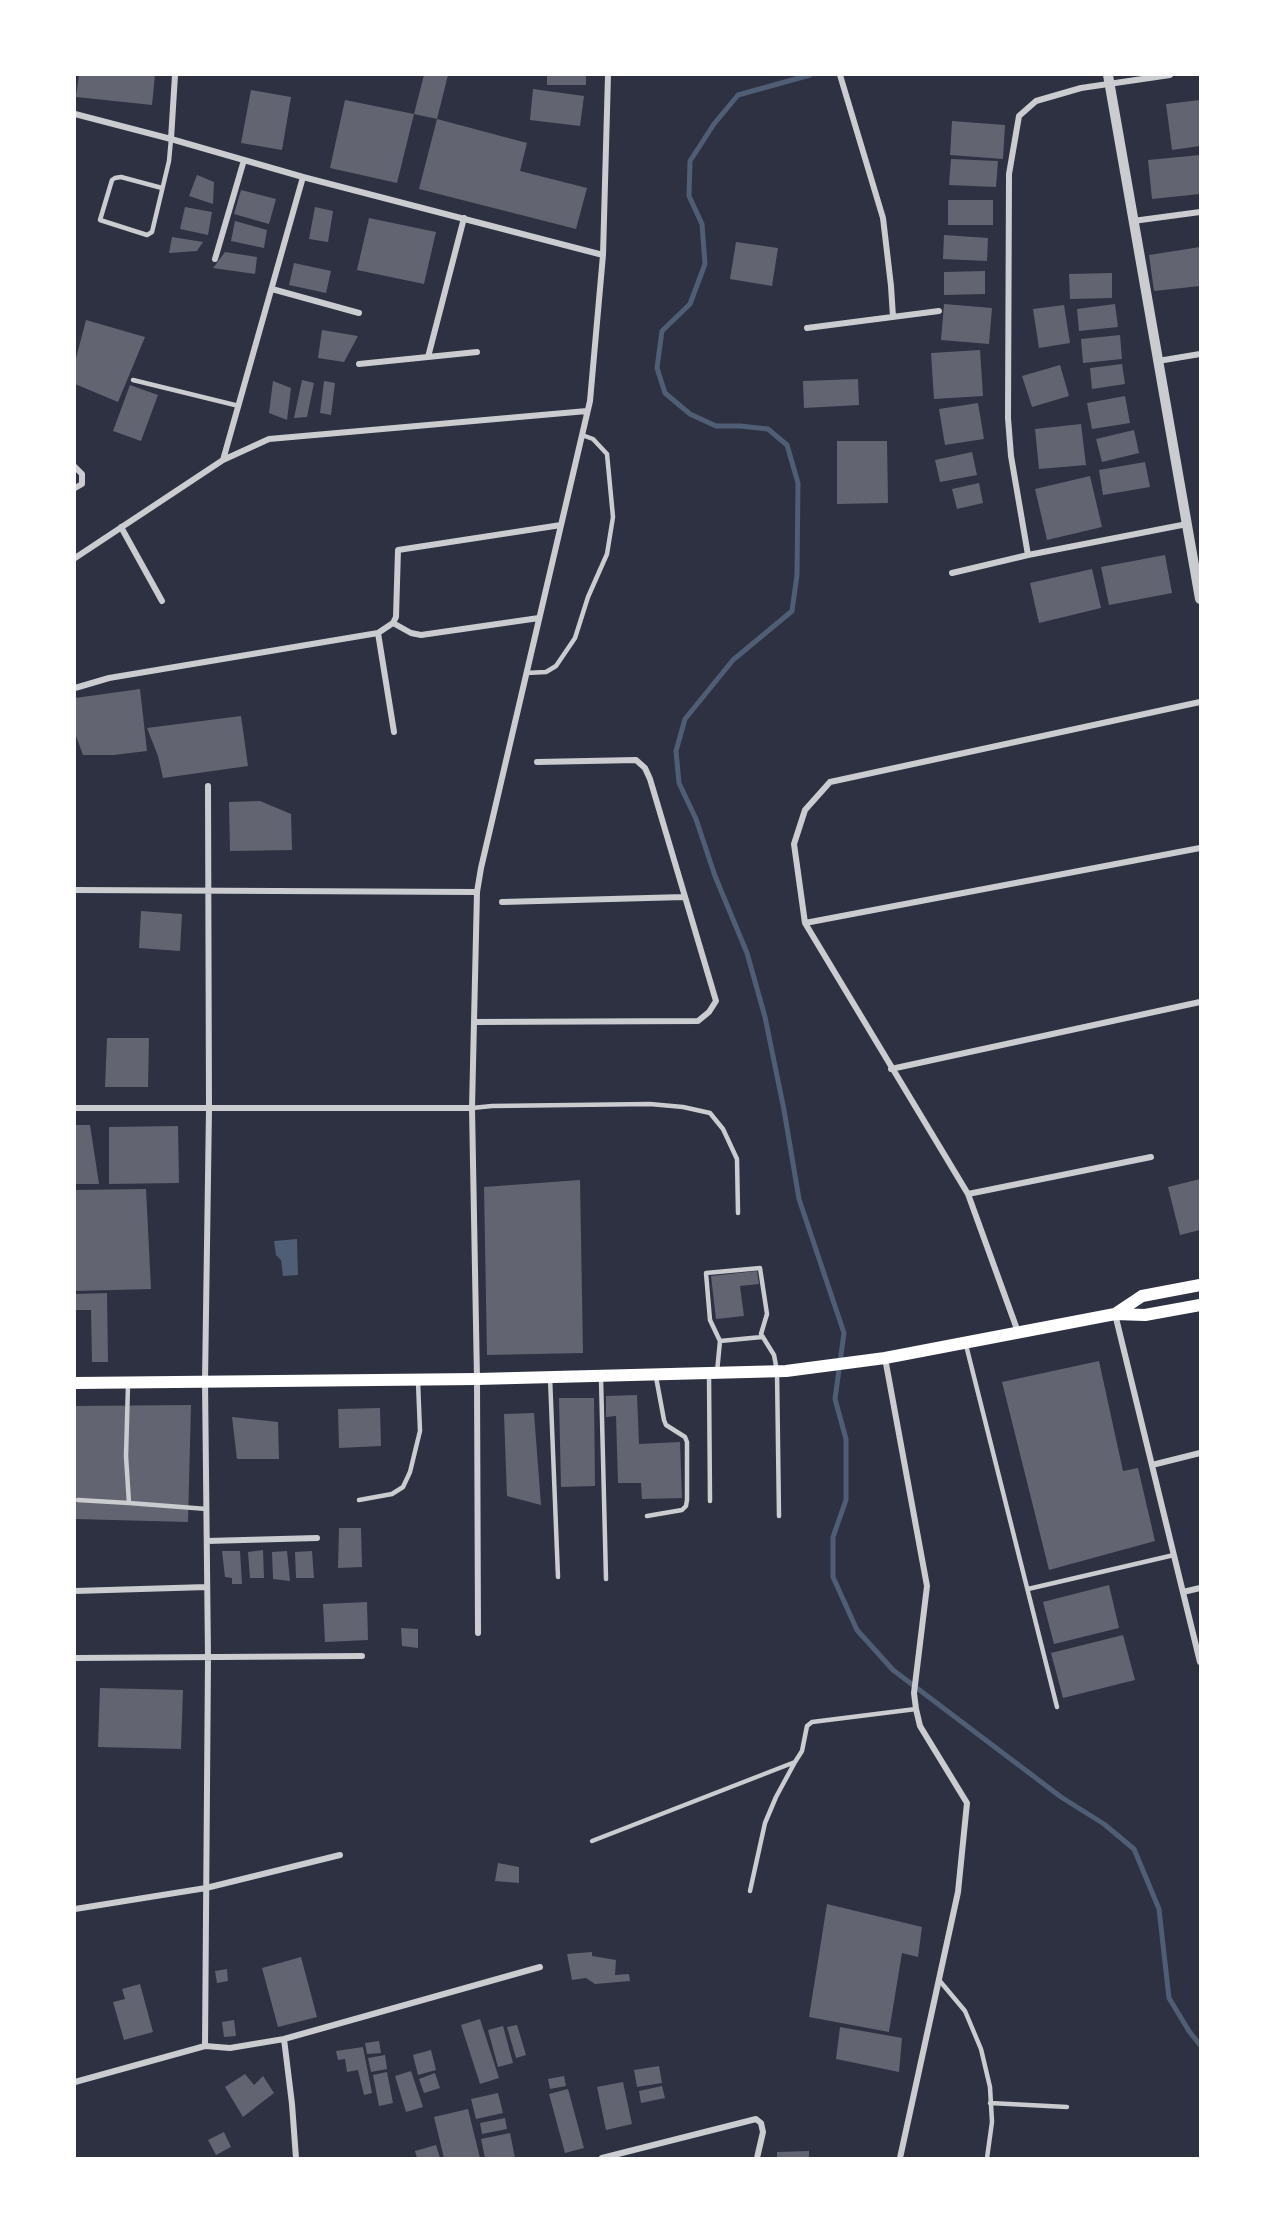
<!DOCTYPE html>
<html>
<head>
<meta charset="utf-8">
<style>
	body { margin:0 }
	#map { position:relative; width:1275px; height:2233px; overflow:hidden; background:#2d3142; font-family:"Alegreya Sans",sans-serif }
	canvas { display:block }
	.frame { position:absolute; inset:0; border:76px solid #fff; pointer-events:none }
</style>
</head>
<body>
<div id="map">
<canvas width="1275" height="2233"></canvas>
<div class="frame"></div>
</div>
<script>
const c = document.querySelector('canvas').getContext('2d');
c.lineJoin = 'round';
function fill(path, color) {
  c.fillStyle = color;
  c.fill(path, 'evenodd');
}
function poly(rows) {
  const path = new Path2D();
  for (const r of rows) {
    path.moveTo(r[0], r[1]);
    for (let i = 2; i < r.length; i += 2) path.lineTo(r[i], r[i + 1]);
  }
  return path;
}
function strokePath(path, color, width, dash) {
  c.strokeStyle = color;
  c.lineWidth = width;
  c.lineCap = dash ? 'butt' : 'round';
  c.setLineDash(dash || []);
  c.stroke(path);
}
const water = poly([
	[297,1239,298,1275,283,1276,281,1260,276,1255,274,1241]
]);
const stream = poly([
	[810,75,738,95,714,124,690,161,689,196,702,224,705,264,690,304,662,331,657,368,665,393,690,414,716,426,740,426,768,429,787,445,798,483,797,575,792,611,733,660,685,719,676,751,679,783,696,819,715,876,747,953,765,1017,784,1110,799,1199,844,1333,835,1399,846,1439,846,1500,833,1537,833,1577,857,1630,893,1670,1061,1797,1104,1824,1134,1849,1159,1909,1169,1998,1189,2031,1200,2045]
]);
const building = poly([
	[79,75,155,75,152,105,76,97],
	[424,75,448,75,437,119,414,114,397,183,330,168,345,100,414,114],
	[547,75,586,75,586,85,547,85],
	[533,89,584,96,580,126,530,120],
	[251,90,291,97,282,150,241,143],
	[1200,100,1200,146,1172,150,1166,104],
	[437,119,527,143,520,171,587,188,576,229,419,189],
	[952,121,1005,125,1003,159,950,155],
	[1200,155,1200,194,1152,199,1148,160],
	[951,159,998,161,996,187,949,185],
	[197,175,214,182,213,204,189,196],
	[241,190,276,199,269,224,234,214],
	[948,200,993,200,993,225,948,225],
	[185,207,212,212,208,235,180,229],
	[315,207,333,211,328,242,309,239],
	[369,218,436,232,424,284,357,270],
	[235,221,267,230,264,248,231,241],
	[944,235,988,238,987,261,943,259],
	[172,237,203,242,197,251,169,253],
	[736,242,778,248,772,286,730,279],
	[1200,247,1200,286,1154,291,1149,255],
	[225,252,257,257,255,274,213,268],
	[294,263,331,271,326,293,289,285],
	[985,271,985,294,944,295,944,272],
	[1112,273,1112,298,1070,299,1069,274],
	[944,304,992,308,989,344,941,340],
	[1115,304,1118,327,1079,331,1077,309],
	[1064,305,1070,343,1039,348,1033,309],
	[86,320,145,337,118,402,75,384,75,362],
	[322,330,358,336,344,362,318,358],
	[1120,335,1122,359,1083,363,1081,339],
	[980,350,983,396,934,399,931,353],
	[1122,364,1125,384,1092,389,1090,368],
	[1060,365,1069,396,1032,407,1022,376],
	[858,379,859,405,804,408,803,381],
	[302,380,314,383,307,417,294,418],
	[273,381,291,388,287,420,269,413],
	[324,381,335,383,331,415,320,413],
	[130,385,158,395,141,441,113,431],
	[1125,396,1130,423,1092,429,1087,403],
	[978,403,984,439,945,445,939,409],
	[1081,424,1086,465,1039,469,1035,429],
	[1134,430,1139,453,1102,462,1096,439],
	[837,441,887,441,888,503,837,504],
	[972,452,977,475,940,482,935,460],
	[1145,462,1150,487,1103,495,1099,470],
	[1090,476,1102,527,1047,540,1035,489],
	[979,483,983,503,957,509,952,489],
	[1165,555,1172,593,1109,605,1101,567],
	[1092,569,1101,608,1039,623,1030,583],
	[140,689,147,751,114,755,83,755,75,733,75,698],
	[241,716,248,766,163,778,158,756,147,728],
	[260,801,291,814,292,850,230,851,229,802],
	[141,911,182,914,180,951,139,948],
	[107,1038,149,1038,148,1087,105,1087],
	[75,1125,90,1125,99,1184,75,1184],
	[178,1126,179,1183,109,1184,109,1127],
	[1200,1179,1200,1230,1180,1235,1168,1187],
	[580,1180,583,1353,487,1355,484,1187],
	[146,1189,151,1289,75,1291,75,1190],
	[757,1271,759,1284,740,1286,744,1316,716,1319,711,1276],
	[107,1293,108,1362,92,1362,91,1310,75,1310,75,1294],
	[1099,1361,1123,1471,1138,1468,1155,1541,1049,1570,1002,1382],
	[637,1395,639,1444,680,1442,682,1498,642,1499,641,1483,618,1483,616,1416,606,1417,606,1396],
	[559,1398,594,1398,595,1486,561,1487],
	[191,1405,188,1522,75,1519,75,1406],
	[380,1408,381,1446,339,1448,338,1409],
	[534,1413,541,1505,507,1496,504,1414],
	[232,1417,278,1422,279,1459,237,1459],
	[339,1528,361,1528,362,1567,338,1568],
	[263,1550,264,1578,250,1578,248,1552],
	[222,1551,240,1551,242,1584,232,1584,232,1578,225,1577],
	[287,1551,290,1581,273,1579,272,1552],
	[312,1551,314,1578,296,1578,295,1552],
	[1109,1585,1119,1628,1054,1644,1043,1602],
	[367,1602,368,1640,325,1642,323,1604],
	[401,1628,418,1629,418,1648,402,1646],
	[1123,1635,1135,1680,1063,1698,1051,1653],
	[100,1688,183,1690,181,1749,98,1747],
	[498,1863,519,1867,519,1883,495,1881],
	[827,1904,922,1927,918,1957,902,1953,889,2032,809,2017],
	[592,1952,592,1956,616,1960,615,1975,629,1974,630,1981,595,1984,586,1978,572,1980,567,1954],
	[301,1957,317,2017,278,2027,262,1968],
	[227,1969,228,1981,217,1983,215,1971],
	[140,1984,153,2032,124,2040,113,2002,125,1999,122,1989],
	[480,2019,499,2078,480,2084,461,2025],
	[234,2020,236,2036,224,2037,222,2022],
	[517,2025,526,2055,516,2058,507,2027],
	[503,2026,513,2063,498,2067,488,2030],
	[840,2027,902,2038,899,2072,836,2059],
	[379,2041,381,2053,367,2054,365,2043],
	[363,2047,372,2093,364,2095,358,2070,347,2072,345,2059,338,2060,336,2051],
	[431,2050,436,2070,418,2075,413,2055],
	[385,2055,387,2069,371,2072,368,2058],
	[659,2066,662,2083,637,2087,634,2070],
	[411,2071,423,2107,406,2112,395,2076],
	[387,2072,393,2103,379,2106,373,2075],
	[435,2073,440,2088,424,2093,419,2079],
	[245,2074,254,2085,263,2076,274,2093,243,2117,225,2087],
	[564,2076,566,2086,550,2089,548,2079],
	[623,2082,632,2124,606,2130,597,2087],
	[662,2086,665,2098,641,2103,639,2091],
	[568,2089,584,2148,565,2153,549,2094],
	[498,2093,503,2113,476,2119,471,2099],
	[468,2109,480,2158,444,2158,434,2117],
	[505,2118,507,2129,482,2134,480,2123],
	[224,2132,231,2147,216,2155,208,2140],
	[510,2133,515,2158,485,2158,481,2139],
	[436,2145,440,2158,417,2158,415,2151],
	[809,2151,809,2158,777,2158,777,2152]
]);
const service = poly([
	[162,188,121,177,115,178,112,180,100,220,147,235,152,232,169,161,171,139],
	[133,380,239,406],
	[526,673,546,672,556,666,575,638,588,597,607,554,613,517,607,454,593,439,582,435],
	[472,1108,492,1106,650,1104,683,1107,710,1113,723,1129,737,1159,738,1213],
	[720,1341,710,1320,706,1273,760,1268,767,1314,761,1334,774,1355,777,1371,779,1516],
	[966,1345,1057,1707],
	[717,1372,720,1341,762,1337],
	[709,1375,710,1501],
	[550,1377,558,1577],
	[601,1378,606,1579],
	[128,1385,126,1456,129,1503,207,1509],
	[78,1500,129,1503],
	[359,1500,392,1494,403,1487,410,1472,420,1431,418,1382],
	[647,1516,682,1510,686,1506,687,1500,687,1442,685,1437,666,1425,664,1420,656,1377],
	[1028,1589,1174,1555],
	[592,1841,795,1762,802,1751,807,1726,812,1722,916,1709],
	[750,1891,765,1823,776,1797,795,1762],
	[939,1980,965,2011,981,2049,990,2087,992,2122,987,2158],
	[990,2103,1067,2107]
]);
const minor = poly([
	[840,75,883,218,891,286,893,317],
	[75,114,171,139,303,177,603,255],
	[171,139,175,75],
	[1133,221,1200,212],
	[215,259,244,160],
	[272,289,359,313],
	[807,328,939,311],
	[428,357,464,218],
	[1158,361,1200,354],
	[359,364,477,352],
	[223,460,303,177],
	[75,467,82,474,82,484,75,488],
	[121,527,162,601],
	[1028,555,1011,456,1008,418,1009,174,1019,116,1036,101,1081,88,1170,75],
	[75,558,223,460,269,439,587,411],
	[952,573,1028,555,1187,524],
	[393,623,411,633,421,635,539,618],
	[378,633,394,732],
	[75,688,109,678,378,633,393,623,396,617,398,550,561,525],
	[75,890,477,892],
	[502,902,684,897],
	[805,923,1200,848],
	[474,1022,698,1021,709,1012,716,1001,650,779,645,768,636,760,537,762],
	[891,1069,1200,1002],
	[75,1108,472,1108],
	[968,1194,1151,1157],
	[1115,1314,1200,1662],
	[1018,1332,968,1194,805,923,794,844,805,810,830,782,1200,702],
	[885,1358,927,1586,914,1693,916,1709,920,1726,967,1803,958,1892,900,2158],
	[1152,1465,1200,1453],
	[207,1541,317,1538],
	[75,1591,207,1587],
	[1183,1592,1200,1588],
	[478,1633,477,1379,472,1108,477,892,481,868,590,401,603,255,608,75],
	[75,1658,362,1656],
	[75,1909,206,1888,340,1855],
	[284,2039,292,2104,296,2158],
	[205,2046,208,1658,205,1381,209,1109,208,786],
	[75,2082,205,2046,230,2048,284,2039,540,1967],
	[602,2158,756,2119,761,2123,763,2132,757,2158]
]);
const tertiary = poly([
	[1108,75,1200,599]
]);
const secondary = poly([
	[1115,1314,1142,1296,1200,1285],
	[75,1383,477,1379,786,1371,885,1358,1115,1314,1145,1315,1200,1305]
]);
fill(water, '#4f5d75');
strokePath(stream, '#4f5d75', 5);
fill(building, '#626471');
strokePath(service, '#caccd0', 4.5);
strokePath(minor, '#caccd0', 6);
strokePath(tertiary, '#caccd0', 10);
strokePath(secondary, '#fff', 12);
</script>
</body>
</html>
